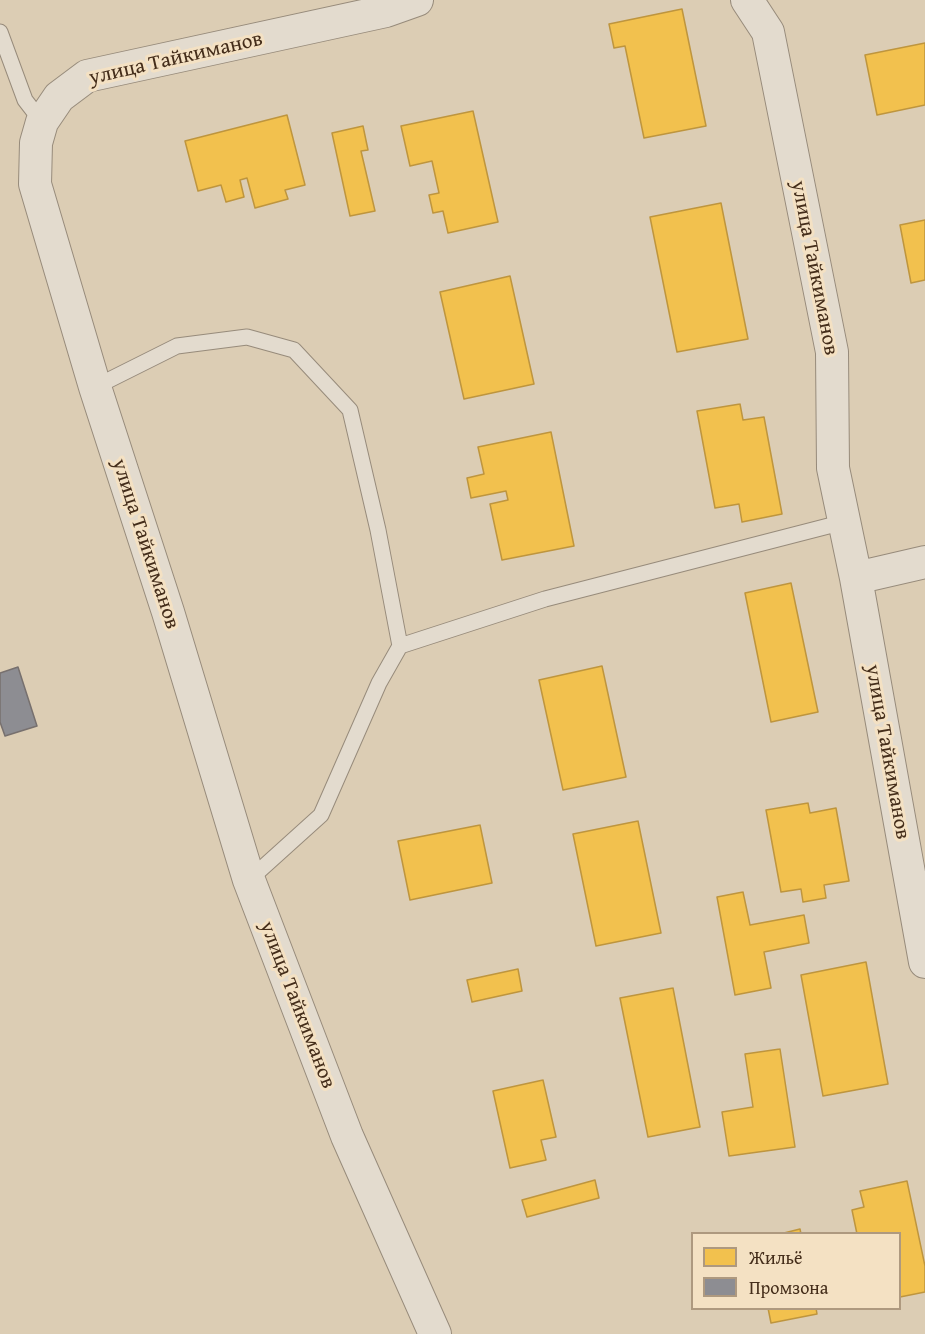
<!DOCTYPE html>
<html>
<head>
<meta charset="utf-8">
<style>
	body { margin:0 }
	#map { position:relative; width:925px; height:1334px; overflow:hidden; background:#dccdb4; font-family:"Gentium Book Plus",serif }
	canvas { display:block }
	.legend { position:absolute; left:691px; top:1232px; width:210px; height:78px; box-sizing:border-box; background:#f4e1c3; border:2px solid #ae997f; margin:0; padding:8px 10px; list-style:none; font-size:18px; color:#442d1a }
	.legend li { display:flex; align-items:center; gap:12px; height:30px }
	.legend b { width:30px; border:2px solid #ae997f }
</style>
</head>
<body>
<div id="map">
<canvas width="925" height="1334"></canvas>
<ul class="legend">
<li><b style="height:16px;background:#f2c14e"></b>Жильё</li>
<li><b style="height:16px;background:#8d8d92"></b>Промзона</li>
</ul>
</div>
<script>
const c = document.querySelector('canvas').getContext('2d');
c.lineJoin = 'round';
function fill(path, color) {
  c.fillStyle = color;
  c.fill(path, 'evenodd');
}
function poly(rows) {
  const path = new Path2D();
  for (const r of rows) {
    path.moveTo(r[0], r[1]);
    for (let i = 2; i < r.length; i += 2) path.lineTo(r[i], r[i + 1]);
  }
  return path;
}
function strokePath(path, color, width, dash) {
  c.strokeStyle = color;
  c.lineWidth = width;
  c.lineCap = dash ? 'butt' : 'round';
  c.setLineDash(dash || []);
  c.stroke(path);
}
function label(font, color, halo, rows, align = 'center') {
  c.font = font + ' "Gentium Book Plus",serif';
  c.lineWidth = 6;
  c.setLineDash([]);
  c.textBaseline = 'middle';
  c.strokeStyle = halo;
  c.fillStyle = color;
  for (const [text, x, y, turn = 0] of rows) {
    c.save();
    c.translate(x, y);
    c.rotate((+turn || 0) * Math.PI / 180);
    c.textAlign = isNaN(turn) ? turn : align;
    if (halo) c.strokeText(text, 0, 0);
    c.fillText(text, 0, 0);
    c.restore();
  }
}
const homes = poly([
	[682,9,706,126,644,138,625,46,614,48,609,24,682,9],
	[925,43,925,105,877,115,865,55,925,43],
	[473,111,498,222,448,233,443,211,433,213,429,195,439,193,432,161,410,166,401,126,473,111],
	[287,115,305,185,285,190,288,199,255,208,247,178,240,180,244,197,226,202,221,185,198,191,185,141,287,115],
	[363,126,368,150,361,151,375,211,350,216,332,133,363,126],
	[721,203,748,339,677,352,650,217,721,203],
	[925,220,925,280,911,283,900,225,925,220],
	[510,276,534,384,464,399,440,292,510,276],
	[740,404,743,420,764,417,782,514,742,522,739,504,715,508,697,411,740,404],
	[551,432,574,546,502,560,490,504,508,500,506,491,471,498,467,478,484,474,478,447,551,432],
	[791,583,818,712,771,722,745,593,791,583],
	[602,666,626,777,563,790,539,680,602,666],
	[808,803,810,813,836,808,849,881,824,885,826,898,803,902,801,889,781,892,766,810,808,803],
	[638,821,661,933,596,946,573,834,638,821],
	[480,825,492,883,410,900,398,841,480,825],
	[743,892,750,925,804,915,809,943,764,952,771,988,735,995,717,897,743,892],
	[866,962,888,1084,823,1096,801,975,866,962],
	[518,969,522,991,472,1002,467,980,518,969],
	[673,988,700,1127,648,1137,620,998,673,988],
	[780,1049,795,1147,729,1156,722,1112,753,1107,745,1054,780,1049],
	[543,1080,556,1137,541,1140,546,1160,510,1168,493,1091,543,1080],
	[595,1180,599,1198,527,1217,522,1200,595,1180],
	[907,1181,925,1266,925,1292,900,1297,900,1234,857,1234,852,1210,864,1207,860,1191,907,1181],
	[800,1229,801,1234,780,1234,800,1229],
	[768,1308,816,1308,817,1314,771,1323,768,1308]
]);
const industry = poly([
	[18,667,37,726,5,736,0,722,0,673,18,667]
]);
const lane = poly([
	[0,32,25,100,42,122],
	[95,387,177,346,247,337,294,350,350,410,378,530,400,646],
	[249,880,321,815,379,683,400,646,545,599,844,522]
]);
const street = poly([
	[417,0,386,11,87,76,59,97,42,122,36,143,35,184,95,387,168,612,249,880,347,1136,435,1334],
	[747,0,768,32,832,352,833,468,856,578,925,962],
	[856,578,925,562]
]);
const streetNames = [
	["улица Тайкиманов",176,59,-13],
	["улица Тайкиманов",814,268,79],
	["улица Тайкиманов",145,544,72],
	["улица Тайкиманов",887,752,80],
	["улица Тайкиманов",297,1005,69]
];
fill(homes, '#f2c14e');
strokePath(homes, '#be953e', 1.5);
fill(industry, '#8d8d92');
strokePath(industry, '#77706e', 1.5);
strokePath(lane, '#978b7b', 17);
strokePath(street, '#978b7b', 34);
strokePath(lane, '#e3dbce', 15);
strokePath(street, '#e3dbce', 32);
label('21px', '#442d1a', '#f4e1c3', streetNames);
</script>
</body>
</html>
